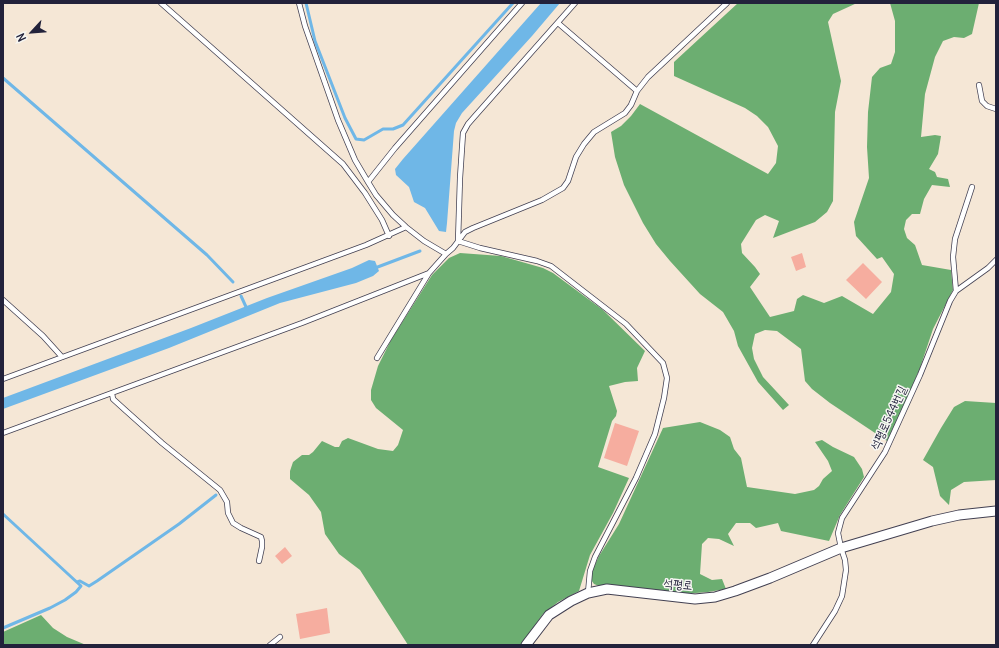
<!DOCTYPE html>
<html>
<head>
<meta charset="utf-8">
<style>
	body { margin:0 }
	#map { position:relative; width:999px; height:648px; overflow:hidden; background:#f5e7d6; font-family:Delius,sans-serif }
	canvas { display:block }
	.frame { position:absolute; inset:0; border:4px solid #22223b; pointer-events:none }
	.north { position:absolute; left:12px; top:12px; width:40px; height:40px; -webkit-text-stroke:3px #f6f6f2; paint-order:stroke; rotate:244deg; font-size:11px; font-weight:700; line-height:16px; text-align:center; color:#22223b }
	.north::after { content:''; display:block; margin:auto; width:14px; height:18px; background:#22223b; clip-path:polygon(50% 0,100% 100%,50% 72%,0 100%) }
</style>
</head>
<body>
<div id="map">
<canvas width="999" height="648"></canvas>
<div class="frame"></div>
<div class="north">N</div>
</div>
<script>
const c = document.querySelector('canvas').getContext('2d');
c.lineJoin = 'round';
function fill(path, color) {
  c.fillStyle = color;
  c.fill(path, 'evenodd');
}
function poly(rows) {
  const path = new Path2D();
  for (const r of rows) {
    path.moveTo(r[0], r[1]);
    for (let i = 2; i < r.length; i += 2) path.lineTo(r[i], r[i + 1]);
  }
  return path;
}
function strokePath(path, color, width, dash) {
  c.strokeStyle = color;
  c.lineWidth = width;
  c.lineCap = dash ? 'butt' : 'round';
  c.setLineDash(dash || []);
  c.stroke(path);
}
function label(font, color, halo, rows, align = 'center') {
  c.font = font + ' Delius,"Poor Story",sans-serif';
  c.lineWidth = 3;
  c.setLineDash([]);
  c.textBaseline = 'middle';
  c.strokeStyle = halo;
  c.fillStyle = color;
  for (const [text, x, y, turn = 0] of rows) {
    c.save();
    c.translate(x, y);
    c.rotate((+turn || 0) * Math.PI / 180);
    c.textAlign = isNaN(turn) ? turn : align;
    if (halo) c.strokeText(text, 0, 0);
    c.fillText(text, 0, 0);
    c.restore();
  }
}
const forest = poly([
	[738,3,857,3,833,14,828,22,841,81,835,112,833,201,827,212,815,222,773,238,779,221,765,215,756,220,741,244,742,253,755,267,760,274,750,287,770,317,794,311,797,299,803,295,824,303,842,296,873,314,891,292,894,274,882,257,877,259,856,236,854,222,869,178,867,147,868,112,872,77,880,68,891,64,895,52,895,21,890,3,979,3,972,34,964,38,954,37,943,41,935,57,925,94,921,137,935,135,941,136,938,154,929,169,935,172,937,177,948,179,950,187,932,185,924,199,920,214,912,214,906,220,904,229,907,238,915,245,922,265,951,270,953,290,933,329,920,368,893,432,887,441,830,403,812,389,805,381,801,349,777,331,765,330,755,334,752,348,754,359,763,377,789,405,783,410,758,382,738,346,734,331,723,312,700,294,670,261,656,244,643,223,624,185,615,157,611,132,621,126,631,116,640,104,768,174,776,163,778,146,768,127,757,116,745,108,674,76,674,62],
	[460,253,501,256,543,268,553,273,603,310,645,351,637,368,638,381,625,382,609,386,617,411,616,416,612,421,598,467,629,478,613,513,590,555,579,591,558,602,543,614,521,645,408,645,360,570,339,554,325,534,321,512,309,495,290,479,290,471,293,462,302,455,309,455,313,452,322,441,335,447,339,447,342,441,348,438,378,449,393,451,398,445,403,430,376,408,371,400,371,390,378,366,391,340,432,275,449,258],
	[965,401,996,403,996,480,964,482,951,490,949,505,940,496,933,467,923,460,941,428,954,407],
	[700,422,720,430,730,437,734,449,741,458,747,487,795,494,814,490,819,486,823,479,832,471,828,461,815,442,822,440,833,447,854,457,862,469,864,477,840,515,829,541,781,531,778,523,756,528,750,523,736,523,728,534,734,546,719,539,708,538,702,544,700,574,712,580,722,579,726,589,708,592,683,594,604,588,594,584,589,577,599,556,619,524,663,428],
	[41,615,53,628,67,637,86,645,3,645,3,632]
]);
const water = poly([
	[541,3,560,3,532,36,462,113,456,123,454,131,447,223,446,232,439,231,425,208,414,202,409,187,396,175,395,169,403,159],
	[369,260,375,261,379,271,373,276,356,283,280,303,169,348,3,409,3,398,191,328,267,298,352,268]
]);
const stream = poly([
	[306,3,315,41,345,118,356,139,364,140,383,129,393,129,403,125,513,3],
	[3,78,207,255,233,282],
	[375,268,420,251],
	[241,296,247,309],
	[3,514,81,586,76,592,65,600,50,608,3,628],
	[77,582,80,581,89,586,97,581,179,524,216,495]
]);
const building = poly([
	[802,253,806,267,796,271,791,257],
	[863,263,882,282,866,299,846,280],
	[615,423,639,431,627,466,604,458],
	[285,547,292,556,282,564,275,556],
	[327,608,330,633,300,639,296,614]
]);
const service = poly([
	[161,3,343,164,365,193,382,220,389,236],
	[299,3,305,26,338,120,355,160,368,182,376,195,393,215,406,227,424,241,446,254],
	[558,23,637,91],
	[979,85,982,101,987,106,996,109],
	[368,182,395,148,522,3],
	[458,241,480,248,537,261,551,266,626,324,663,363,667,378,664,398,655,434,636,478,595,557,590,571,588,593],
	[458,241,460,178,463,133,468,124,475,116,575,3],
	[956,291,953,257,955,239,972,187],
	[3,300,43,336,62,357],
	[377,358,429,273],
	[3,379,366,245,406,227],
	[112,393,113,399,124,409,162,443,220,490,227,502,228,513,233,523,241,528,261,537,262,541,262,547,259,561],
	[3,433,302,323,429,273,446,254,453,248,465,232,473,228,542,200,563,188,568,181,576,157,584,144,594,132,625,113,631,105,637,91,648,77,727,3],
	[270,645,280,637],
	[813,645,835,611,842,596,846,570,845,560,841,548,838,533,842,518,885,452,920,375,950,301,956,291,988,268,996,260]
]);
const minor = poly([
	[526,645,549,615,571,601,588,593,607,589,695,599,715,597,735,591,770,578,841,548,932,521,959,515,996,511]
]);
const streetNames = [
	["석평로544번길",889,418,-65],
	["석평로",678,585,5]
];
fill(forest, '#6cae71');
fill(water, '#6fb7e7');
strokePath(stream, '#6fb7e7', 3);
fill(building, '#f6ad9f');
strokePath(service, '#424052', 6);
strokePath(minor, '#424052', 11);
strokePath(service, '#fff', 4.5);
strokePath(minor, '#fff', 9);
label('12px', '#22223b', '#f6f6f2', streetNames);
</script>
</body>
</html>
